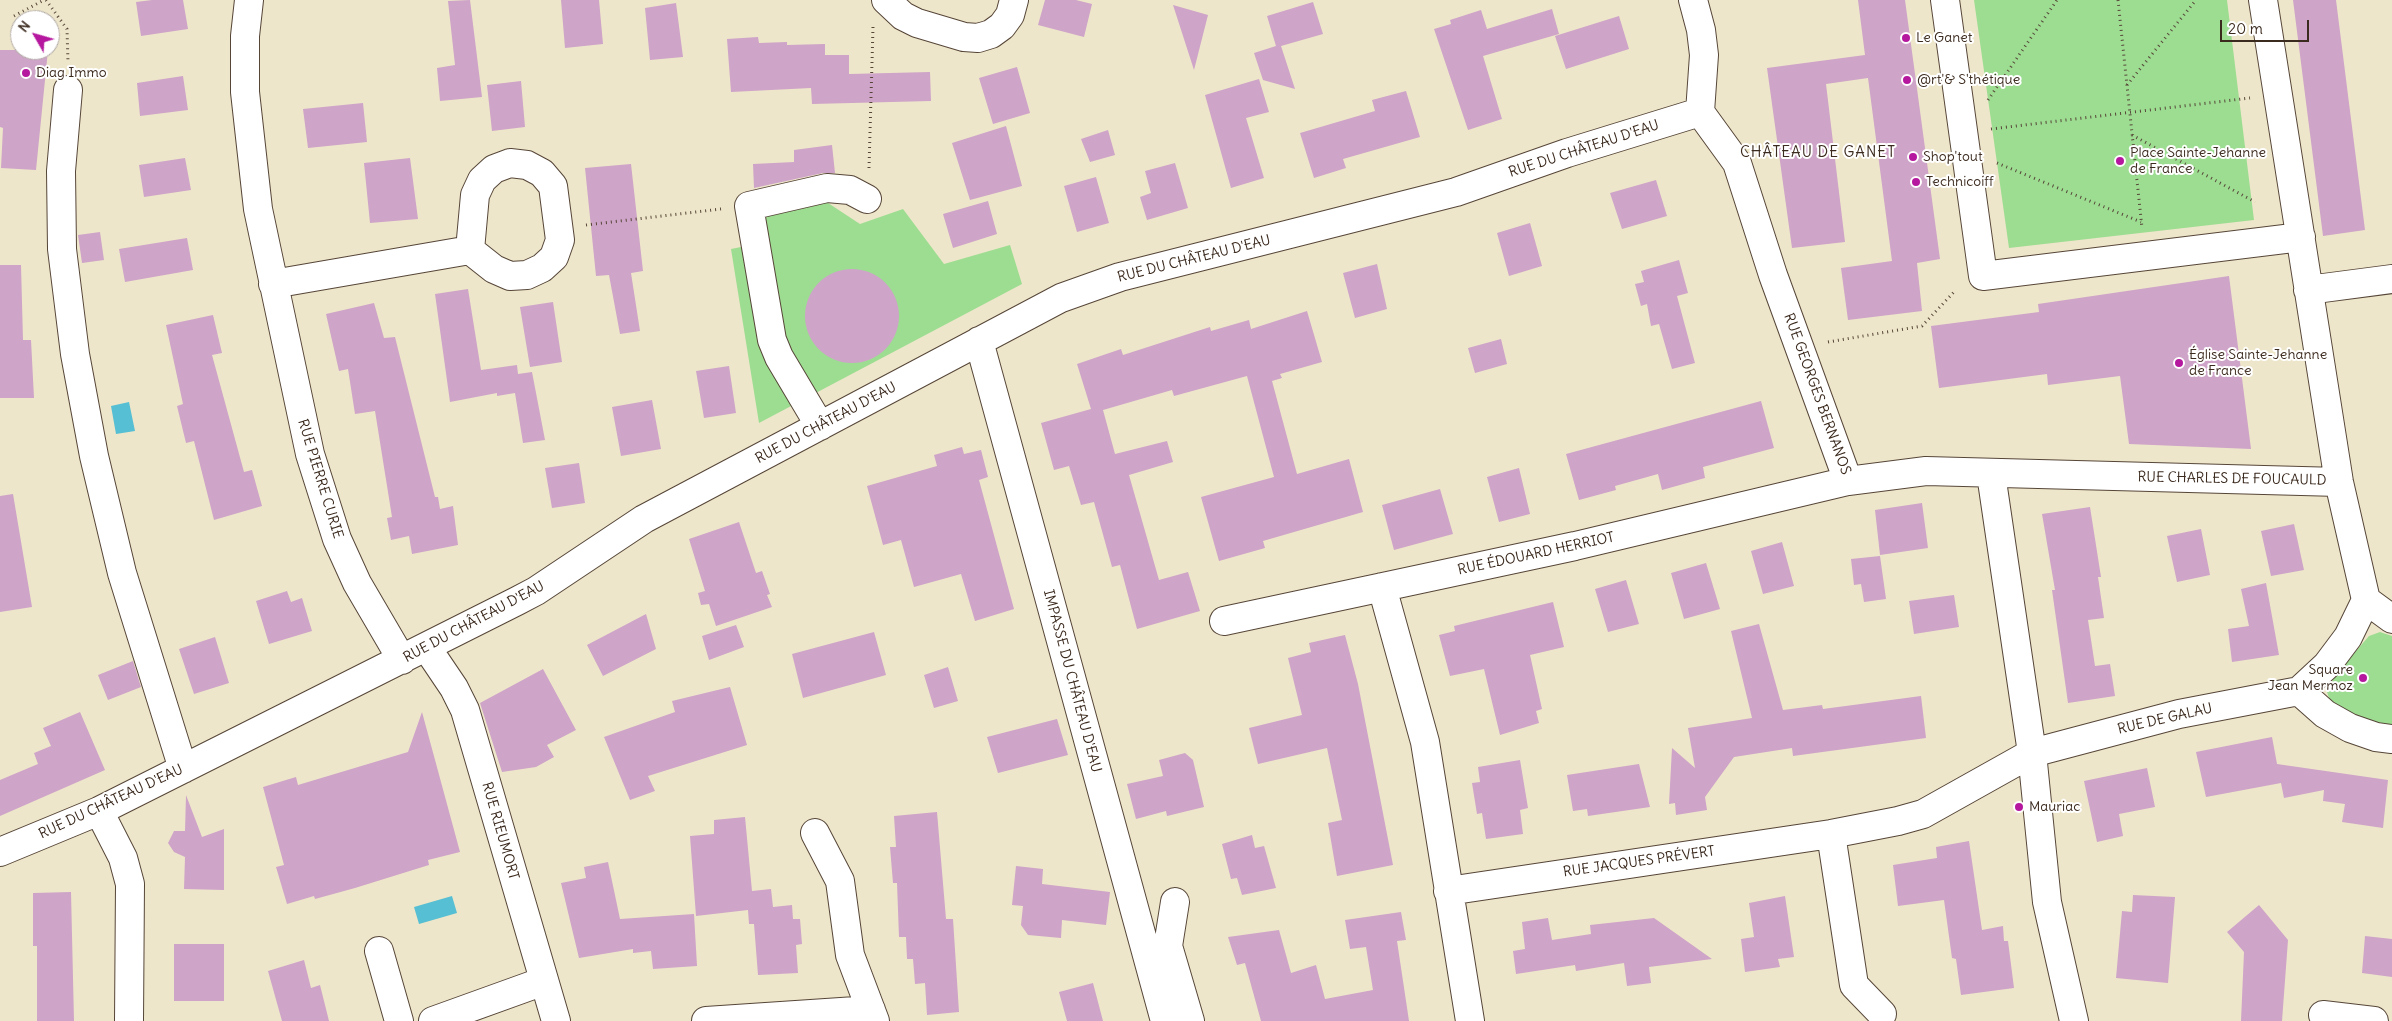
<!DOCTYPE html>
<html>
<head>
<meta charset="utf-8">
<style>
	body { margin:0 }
	#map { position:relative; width:2392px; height:1021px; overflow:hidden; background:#eee6ca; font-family:Delius,sans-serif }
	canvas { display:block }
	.north { position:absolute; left:10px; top:10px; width:50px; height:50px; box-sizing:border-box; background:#fff; border:1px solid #b1aaa5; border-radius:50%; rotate:308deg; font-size:14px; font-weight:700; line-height:20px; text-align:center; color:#3b2a1e }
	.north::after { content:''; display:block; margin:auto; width:18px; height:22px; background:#b5179e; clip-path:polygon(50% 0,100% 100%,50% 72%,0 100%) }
	.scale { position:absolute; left:2220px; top:20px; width:89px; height:22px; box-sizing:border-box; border:2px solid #3b2a1e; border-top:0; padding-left:6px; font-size:15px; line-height:18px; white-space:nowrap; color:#3b2a1e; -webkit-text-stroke:4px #fff; paint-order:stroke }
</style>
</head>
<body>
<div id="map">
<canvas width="2392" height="1021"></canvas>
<div class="north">N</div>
<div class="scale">20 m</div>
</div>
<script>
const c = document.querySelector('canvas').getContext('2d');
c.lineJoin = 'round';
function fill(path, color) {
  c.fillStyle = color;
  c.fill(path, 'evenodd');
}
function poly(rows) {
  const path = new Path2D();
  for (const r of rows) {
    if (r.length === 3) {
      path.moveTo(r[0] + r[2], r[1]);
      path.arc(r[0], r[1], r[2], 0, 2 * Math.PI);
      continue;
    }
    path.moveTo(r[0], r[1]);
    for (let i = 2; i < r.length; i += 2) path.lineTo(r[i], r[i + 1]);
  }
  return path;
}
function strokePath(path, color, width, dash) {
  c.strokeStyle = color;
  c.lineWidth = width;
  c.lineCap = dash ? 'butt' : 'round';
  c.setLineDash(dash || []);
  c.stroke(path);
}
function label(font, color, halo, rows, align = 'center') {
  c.font = font + ' Delius,sans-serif';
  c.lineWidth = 4;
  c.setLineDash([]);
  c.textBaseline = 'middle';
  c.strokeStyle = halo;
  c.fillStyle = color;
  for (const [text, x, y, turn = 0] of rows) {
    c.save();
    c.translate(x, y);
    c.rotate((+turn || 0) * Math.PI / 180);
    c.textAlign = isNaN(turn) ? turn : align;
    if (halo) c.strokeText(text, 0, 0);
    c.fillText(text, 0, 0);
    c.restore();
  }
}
const green = poly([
	[1974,0,2227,0,2254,220,2009,248],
	[825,201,860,224,903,209,944,264,1010,245,1022,284,759,423,731,249,766,242,761,213],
	[2380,632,2392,636,2392,725,2362,719,2331,704,2327,692,2336,674,2369,636]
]);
const water = poly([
	[129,402,135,431,116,434,111,406],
	[452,896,457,913,419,924,414,907]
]);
const building = poly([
	[152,0,183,0,188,29,141,36,136,2],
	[470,0,482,97,440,101,437,68,455,65,448,1],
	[561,0,599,0,603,44,565,48],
	[1045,0,1076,0,1092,4,1084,37,1038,25],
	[1858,0,1905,0,1940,259,1917,263,1922,311,1848,320,1841,268,1892,261,1868,78,1826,84,1845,242,1792,248,1767,68,1865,55],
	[2293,0,2336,0,2365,230,2323,236],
	[1313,2,1323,34,1281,46,1295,89,1263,80,1254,53,1276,46,1267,16],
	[676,3,683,57,650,60,645,8],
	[1173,5,1208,15,1194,70],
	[1552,9,1559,34,1483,56,1502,119,1468,130,1434,29,1451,24,1450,20,1481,10,1487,29],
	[1619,16,1629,49,1566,69,1555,36],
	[758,37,759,43,787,42,787,45,825,44,825,55,849,55,849,74,930,72,931,101,812,104,811,88,731,92,727,39],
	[0,50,48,50,36,170,1,168,3,128,0,127],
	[1017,67,1030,113,993,124,979,78],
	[183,76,188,110,140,116,137,83],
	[1259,79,1269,112,1246,118,1264,178,1231,188,1205,95],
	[521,81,525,127,492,131,487,85],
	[1406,91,1420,137,1343,159,1346,168,1314,178,1300,133,1375,111,1372,100],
	[363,103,367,142,308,148,303,109],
	[1006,126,1022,186,970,200,952,143],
	[1108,130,1115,155,1090,162,1081,139],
	[832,145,835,173,823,173,754,188,753,164,794,162,794,150],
	[185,158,191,190,144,197,139,165],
	[410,158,418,219,370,223,364,163],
	[1175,163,1188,208,1147,220,1140,197,1151,193,1145,171],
	[631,164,643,271,631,273,640,331,620,334,609,275,596,276,585,168],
	[1096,177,1109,223,1077,232,1064,186],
	[1656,180,1667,216,1622,229,1610,193],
	[988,201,997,234,953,248,943,214],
	[1530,223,1542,266,1509,276,1497,233],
	[100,232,104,260,82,263,78,235],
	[187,238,193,270,125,282,119,249],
	[1679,260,1688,293,1677,296,1695,363,1672,369,1659,324,1651,326,1647,304,1641,306,1635,284,1644,282,1641,271],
	[1377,264,1387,309,1355,318,1343,273],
	[0,265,21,265,23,340,31,340,34,398,0,398],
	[852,316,47],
	[2229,276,2251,449,2129,444,2120,376,2048,385,2047,374,1939,388,1931,326,2039,312,2038,304],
	[468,289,481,370,517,365,518,374,532,372,545,440,523,443,515,393,497,396,497,393,450,402,435,294],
	[553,302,562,362,530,367,520,307],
	[374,303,384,338,395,337,435,497,438,497,440,509,453,506,458,545,412,554,409,536,391,540,387,518,392,517,375,411,355,414,348,369,339,371,326,314],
	[1307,311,1322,362,1280,374,1282,378,1272,381,1297,474,1349,459,1363,512,1263,541,1265,548,1219,561,1201,497,1274,477,1247,376,1174,396,1172,390,1103,410,1115,454,1167,441,1173,462,1129,475,1159,580,1188,572,1200,611,1137,629,1120,565,1112,567,1094,502,1081,505,1069,466,1054,470,1041,423,1091,409,1077,364,1121,349,1123,355,1210,327,1211,331,1249,320,1251,329],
	[213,315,222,353,212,355,244,472,252,470,262,506,214,520,194,441,186,443,177,406,183,404,166,325],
	[1501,339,1507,364,1475,373,1468,348],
	[729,366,736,413,704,418,696,371],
	[652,400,661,449,621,456,612,407],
	[1761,401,1774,448,1703,467,1705,478,1662,490,1658,474,1615,486,1616,490,1579,500,1566,454],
	[962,447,964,454,981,450,988,477,979,480,1014,609,975,621,961,574,914,587,901,540,883,545,867,486,937,466,934,455],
	[579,463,585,503,552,508,545,468],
	[1519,468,1530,514,1499,522,1487,477],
	[1440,489,1453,534,1394,550,1382,505],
	[13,494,32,607,0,612,0,496],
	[1922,503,1928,548,1880,555,1875,510],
	[2090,507,2101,577,2098,577,2104,618,2088,620,2095,666,2110,664,2115,696,2068,703,2052,590,2055,590,2042,514],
	[739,522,756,573,762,571,770,594,767,595,772,607,716,626,709,604,701,605,698,593,705,591,689,539],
	[2294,524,2304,570,2271,576,2261,531],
	[2201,529,2210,575,2177,582,2167,536],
	[1782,542,1794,586,1763,594,1751,551],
	[1880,556,1886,599,1864,602,1861,584,1854,585,1851,559],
	[1706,563,1720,609,1684,619,1671,573],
	[1626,580,1639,624,1608,632,1595,589],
	[2266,583,2279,655,2232,662,2228,629,2249,626,2241,589],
	[287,591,291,602,302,598,312,631,269,644,256,601],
	[1954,595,1959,627,1914,634,1909,601],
	[1553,602,1564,647,1530,655,1542,709,1536,711,1539,723,1500,735,1484,669,1450,676,1439,635,1455,631,1454,626],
	[646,614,656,649,603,676,587,645],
	[1759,624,1783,710,1822,705,1823,709,1921,696,1926,738,1793,756,1792,748,1734,757,1705,797,1707,810,1676,815,1675,803,1669,804,1672,748,1695,768,1688,728,1752,718,1731,631],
	[736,625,744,647,709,660,702,636],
	[874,632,886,675,803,698,792,654],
	[1345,635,1358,684,1393,865,1337,876,1328,823,1342,820,1327,748,1258,764,1249,728,1302,715,1288,658,1311,652,1309,643],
	[215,637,229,683,194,694,179,649],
	[133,661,141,687,108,700,98,675],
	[948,667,958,701,934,708,924,675],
	[543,669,576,730,547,745,554,757,536,767,502,772,480,703],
	[730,687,747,745,648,776,655,791,630,800,604,737,675,712,672,701],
	[80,712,105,770,0,816,0,780,38,764,34,753,51,746,43,728],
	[422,712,460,852,428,860,429,865,355,888,315,899,314,896,287,904,276,867,284,865,263,787,296,777,298,785,408,752],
	[1057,719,1068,755,998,773,987,737],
	[2272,737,2277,764,2388,780,2383,828,2342,822,2345,804,2323,801,2324,790,2284,798,2281,783,2206,797,2196,752],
	[1185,753,1193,760,1204,807,1167,816,1166,811,1136,819,1127,784,1163,776,1159,760],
	[1520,760,1528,808,1520,810,1523,834,1486,839,1482,813,1477,814,1472,783,1480,782,1478,767],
	[1639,764,1650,807,1588,816,1587,809,1573,811,1567,775],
	[2147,768,2155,807,2119,814,2123,836,2097,842,2084,781],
	[186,795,202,837,224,829,224,890,184,889,185,857,174,852,168,843,174,831,185,831],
	[937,812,946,919,953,919,959,1012,927,1015,925,983,915,984,913,959,907,959,906,937,899,937,897,883,893,883,890,847,896,847,894,816],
	[745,817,752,891,771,889,773,907,792,905,793,919,800,919,802,944,796,945,798,973,758,975,754,924,749,924,748,910,696,916,690,836,714,834,714,820],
	[1252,835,1255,848,1264,846,1276,888,1242,895,1237,878,1231,879,1222,844],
	[1969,841,1982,930,2003,926,2004,941,2008,941,2014,988,1961,995,1956,959,1952,958,1944,900,1898,906,1893,865,1937,858,1936,847],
	[608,862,620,919,694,914,697,966,653,969,651,951,633,953,633,949,579,958,561,883,586,878,584,867],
	[1016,866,1043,869,1042,884,1110,892,1106,925,1062,920,1061,938,1028,935,1021,925,1023,906,1012,905],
	[71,892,74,1021,37,1021,37,946,33,946,33,893],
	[2133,895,2175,897,2168,983,2116,978,2122,911,2132,912],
	[1785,896,1794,957,1778,959,1780,967,1745,972,1741,939,1754,937,1749,903],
	[2259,905,2288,940,2282,1021,2241,1021,2244,952,2227,932],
	[1401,912,1406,940,1397,941,1409,1021,1261,1021,1245,963,1237,965,1228,937,1279,930,1291,973,1316,965,1325,999,1373,990,1366,947,1350,949,1345,920],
	[1548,918,1552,940,1591,934,1590,925,1654,918,1712,959,1649,967,1651,983,1627,986,1624,963,1576,971,1575,965,1516,974,1513,951,1525,949,1522,922],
	[2365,936,2392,939,2392,977,2362,973],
	[174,944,224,944,224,1001,174,1001],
	[304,960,311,988,320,985,329,1021,282,1021,268,971],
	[1093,983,1103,1021,1067,1021,1059,992]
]);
const path = poly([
	[46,0,67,29,68,62],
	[2118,0,2142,228],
	[14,16,44,0],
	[2127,85,2196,0],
	[1988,100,2057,0],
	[1991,129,2250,98],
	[2132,135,2255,202],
	[1997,163,2141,222],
	[869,168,873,27],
	[586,225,721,209],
	[1828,342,1922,326,1954,292]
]);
const minor = poly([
	[249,0,245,36,245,92,258,209,310,454,337,539,357,583,402,660],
	[886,0,903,16,917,23,964,37,978,38,991,34,1002,26,1010,15,1014,0],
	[1693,0,1701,30,1704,55,1700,112],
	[1945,0,1983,276,2301,237],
	[68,90,61,171,62,249,75,354,94,456,122,573,183,769],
	[1700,112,1737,163,1773,275,1848,481,1926,471,2339,482],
	[510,163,527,165,542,173,553,186,560,240,554,257,542,268,527,275,510,276,494,269,470,250,475,195,482,180,494,169,510,163],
	[273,284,470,250],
	[2308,290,2392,279],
	[979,341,1165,1021],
	[820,426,779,357,772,340,749,206,827,188,850,190,867,199],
	[1991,474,2032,753,2047,902,2074,1021],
	[1382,587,1425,742,1470,1021],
	[2366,600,2392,619],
	[1224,621,1575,546,1848,481],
	[427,648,454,688,465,710,556,1021],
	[2299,691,2325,714,2350,728,2376,737,2392,739],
	[99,811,123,858,130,884,129,1021],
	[815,833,840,881,850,955,875,1021],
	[1831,834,1854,985,1882,1014],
	[0,852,99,811,517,601,536,591,644,519,1061,298,1120,277,1456,192,1567,153,1700,112],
	[1448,891,1831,834,1898,821,1923,814,2032,753,2179,714,2299,691,2327,665,2348,637,2366,600,2339,482,2263,0],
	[1175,902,1168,946,1190,1021],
	[379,951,399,1021],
	[2323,1015,2374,1021],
	[433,1021,544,981],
	[706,1021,871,1010]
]);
const markers = [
	[1906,38,5,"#b5179e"],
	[26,73,5,"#b5179e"],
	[1907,80,5,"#b5179e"],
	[1913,157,5,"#b5179e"],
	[2120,161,5,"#b5179e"],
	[1916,182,5,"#b5179e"],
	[2179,363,5,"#b5179e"],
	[2363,678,5,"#b5179e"],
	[2019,807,5,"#b5179e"]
];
const poiNames = [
	["Le Ganet",1916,38],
	["Diag Immo",36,73],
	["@rt'& S'thétique",1917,80],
	["Place Sainte-Jehanne",2130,153],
	["de France",2130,169],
	["Shop'tout",1923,157],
	["Technicoiff",1926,182],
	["Église Sainte-Jehanne",2189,355],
	["de France",2189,371],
	["Square",2353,670,"right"],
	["Jean Mermoz",2353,686,"right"],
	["Mauriac",2029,807]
];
const streetNames = [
	["RUE DU CHÂTEAU D'EAU",1584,149,-18],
	["RUE DU CHÂTEAU D'EAU",1194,259,-14],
	["RUE GEORGES BERNANOS",1817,394,70],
	["RUE DU CHÂTEAU D'EAU",826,423,-28],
	["RUE PIERRE CURIE",320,479,73],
	["RUE CHARLES DE FOUCAULD",2232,479,1],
	["RUE ÉDOUARD HERRIOT",1536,554,-12],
	["RUE DU CHÂTEAU D'EAU",474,622,-28],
	["IMPASSE DU CHÂTEAU D'EAU",1072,681,75],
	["RUE DE GALAU",2165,719,-13],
	["RUE DU CHÂTEAU D'EAU",111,802,-25],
	["RUE RIEUMORT",500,831,74],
	["RUE JACQUES PRÉVERT",1639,862,-8]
];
const neighbourhoodNames = [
	["CHÂTEAU DE GANET",1818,153]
];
fill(green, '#9ddd92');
fill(water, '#56bfd3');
fill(building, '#cea4c8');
strokePath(minor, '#564638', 30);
strokePath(path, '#564638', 3, [1, 4]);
strokePath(minor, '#fff', 28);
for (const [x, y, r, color] of markers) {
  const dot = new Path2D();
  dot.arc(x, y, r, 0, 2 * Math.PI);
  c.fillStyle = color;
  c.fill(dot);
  strokePath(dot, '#fff', 2);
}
label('14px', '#3b2a1e', '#fff', poiNames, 'left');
label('14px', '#3b2a1e', '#fff', streetNames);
c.letterSpacing = '1px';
label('15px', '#3b2a1e', '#fff', neighbourhoodNames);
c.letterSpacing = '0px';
</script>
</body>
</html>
